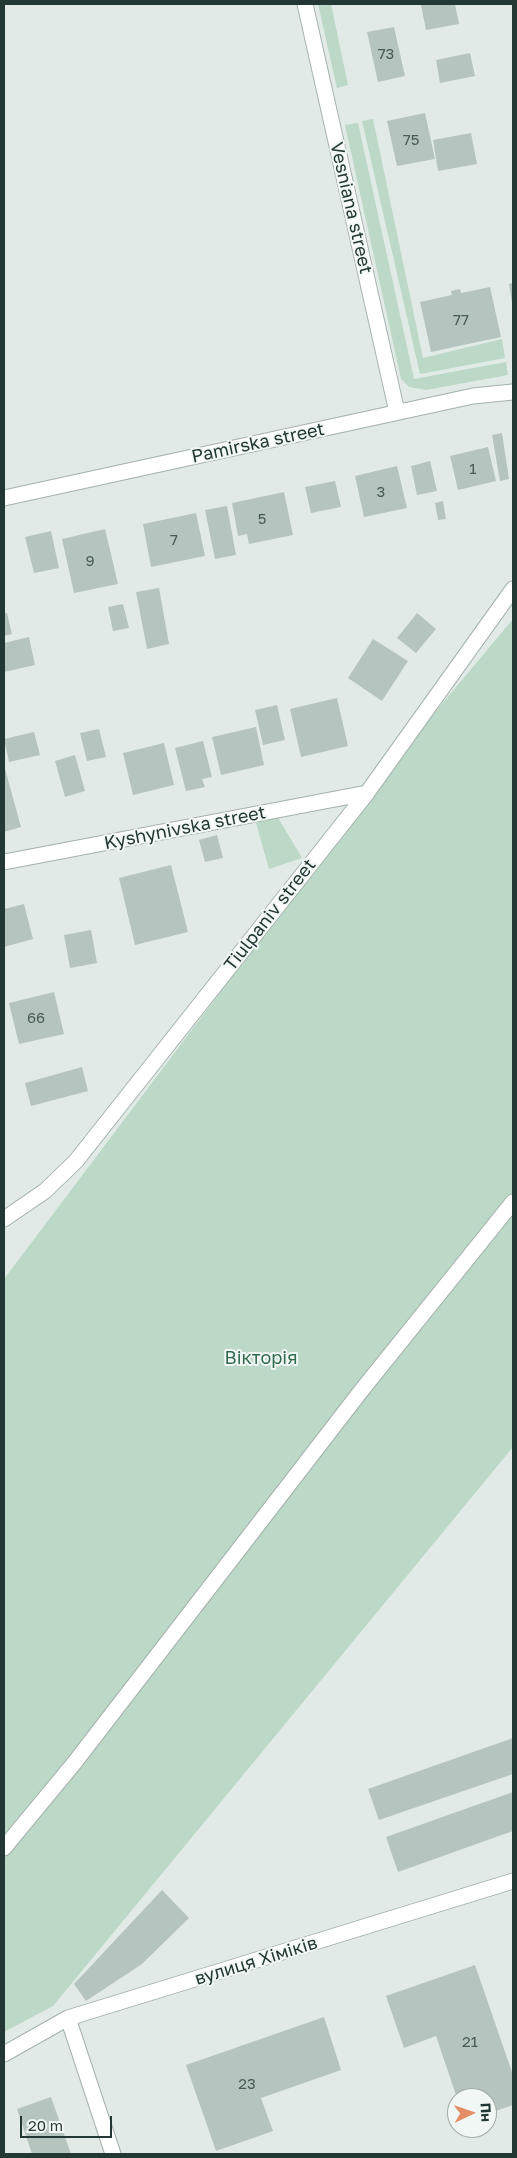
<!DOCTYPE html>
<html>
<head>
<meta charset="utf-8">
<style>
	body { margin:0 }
	#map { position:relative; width:517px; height:2158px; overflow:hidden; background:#e1eae6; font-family:"Golos Text",sans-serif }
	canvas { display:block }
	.frame { position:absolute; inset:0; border:5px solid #233834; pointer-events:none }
	.north { position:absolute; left:447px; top:2088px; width:50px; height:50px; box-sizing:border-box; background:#f1f7f4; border:1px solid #9faba7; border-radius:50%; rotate:87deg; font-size:14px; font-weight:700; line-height:20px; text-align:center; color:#233834 }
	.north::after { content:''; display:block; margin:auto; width:18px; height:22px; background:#e38e65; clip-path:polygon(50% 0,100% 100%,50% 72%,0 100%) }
	.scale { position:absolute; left:20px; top:2116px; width:92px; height:22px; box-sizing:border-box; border:2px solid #233834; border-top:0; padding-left:6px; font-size:15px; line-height:18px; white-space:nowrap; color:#233834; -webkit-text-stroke:4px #f1f7f4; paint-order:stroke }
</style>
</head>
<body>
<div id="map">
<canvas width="517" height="2158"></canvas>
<div class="frame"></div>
<div class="north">Пн</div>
<div class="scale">20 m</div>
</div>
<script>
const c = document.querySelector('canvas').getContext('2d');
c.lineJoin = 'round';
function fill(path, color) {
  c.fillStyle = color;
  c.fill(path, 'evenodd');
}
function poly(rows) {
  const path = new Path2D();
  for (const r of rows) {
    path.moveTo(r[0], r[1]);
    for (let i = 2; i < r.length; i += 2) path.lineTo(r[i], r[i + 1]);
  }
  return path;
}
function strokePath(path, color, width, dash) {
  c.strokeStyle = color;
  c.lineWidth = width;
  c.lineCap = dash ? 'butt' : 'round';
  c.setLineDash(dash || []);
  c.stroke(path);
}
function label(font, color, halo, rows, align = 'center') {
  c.font = font + ' "Golos Text",sans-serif';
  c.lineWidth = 4;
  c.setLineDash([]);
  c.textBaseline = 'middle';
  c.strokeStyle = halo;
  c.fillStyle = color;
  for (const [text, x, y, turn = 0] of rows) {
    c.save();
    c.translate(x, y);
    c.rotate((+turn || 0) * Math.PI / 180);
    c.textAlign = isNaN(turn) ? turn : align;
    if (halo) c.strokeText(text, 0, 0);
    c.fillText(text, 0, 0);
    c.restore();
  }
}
const green = poly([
	[318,4,331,4,348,85,337,88],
	[373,119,423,358,502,339,505,358,420,374,362,121],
	[358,123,414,379,506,362,508,375,426,390,409,387,401,379,345,125],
	[513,619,513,1447,53,2006,4,2032,4,1279,396,759],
	[277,816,302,858,269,869,256,823]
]);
const building = poly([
	[427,4,455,4,459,24,426,30,421,5],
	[394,27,405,76,378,82,367,32],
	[470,53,475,76,440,83,436,60],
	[425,113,435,159,397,166,387,121],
	[471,133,477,164,438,171,433,140],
	[513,283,513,303,512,303,509,284],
	[490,287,501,337,431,352,420,302,452,295,451,291,460,289,461,293],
	[502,433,509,479,500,481,492,435],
	[488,447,496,481,458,490,450,456],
	[430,461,437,491,417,495,411,466],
	[397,466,407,508,364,517,355,476],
	[335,481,341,507,311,513,305,487],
	[284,492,293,535,249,544,247,534,238,536,232,503],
	[443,501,446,519,438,520,435,503],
	[227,506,236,555,215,559,205,510],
	[196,513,205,556,151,567,143,524],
	[105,529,118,584,74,593,62,539],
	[51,531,59,568,34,573,25,537],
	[159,588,169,644,147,649,136,592],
	[123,604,129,628,113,631,108,607],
	[4,613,7,613,12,634,4,636],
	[417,613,436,629,416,653,397,638],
	[29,637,35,665,4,672,4,643],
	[373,639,408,661,382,701,348,678],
	[337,698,348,746,301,757,290,709],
	[277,705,285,740,263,745,255,710],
	[256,727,264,765,221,775,212,737],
	[99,729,106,757,87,761,80,733],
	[34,732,40,755,9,762,4,739],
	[203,741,212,777,202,779,205,787,186,791,175,748],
	[164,743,174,785,133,795,123,753],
	[75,755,85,791,65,797,55,761],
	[4,765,21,827,4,832],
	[217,835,223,858,205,862,199,840],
	[171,865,188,932,135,945,119,878],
	[24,904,33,939,4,947,4,909],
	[91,930,97,963,70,968,64,935],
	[54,992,64,1034,19,1044,9,1003],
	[82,1067,88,1091,31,1106,25,1083],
	[513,1738,513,1774,379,1820,368,1789],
	[513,1792,513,1831,398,1872,386,1837],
	[162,1890,189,1918,142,1964,86,2001,74,1984],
	[475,1965,513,2075,513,2105,487,2114,487,2098,457,2098,436,2036,404,2048,386,1996],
	[324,2017,341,2070,261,2098,273,2131,216,2151,186,2065],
	[51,2097,71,2154,32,2154,17,2109]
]);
const minor = poly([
	[305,4,397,412],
	[4,498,473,396,513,392],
	[4,862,367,793],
	[4,1219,45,1191,76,1161,367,793,513,589],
	[4,1848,75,1762,361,1391,513,1202],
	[68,2018,113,2154],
	[4,2054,68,2018,513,1881]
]);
const numberNames = [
	["73",386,54],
	["75",411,140],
	["77",461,320],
	["1",473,469],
	["3",381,492],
	["5",262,519],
	["7",174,540],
	["9",90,561],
	["66",36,1018],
	["21",470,2042],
	["23",247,2084]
];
const streetNames = [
	["Vesniana street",351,208,77],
	["Pamirska street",258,443,-12],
	["Kyshynivska street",185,828,-11],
	["Tiulpaniv street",270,915,-52],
	["вулиця Хіміків",256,1961,-17]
];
const parkNames = [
	["Вікторія",261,1358]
];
fill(green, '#bbd9c6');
fill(building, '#b6c4bf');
strokePath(minor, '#a4b1ad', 17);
strokePath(minor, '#fff', 15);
label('15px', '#485b57', null, numberNames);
label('18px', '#233834', '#f1f7f4', streetNames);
label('18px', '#316b4c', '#f1f7f4', parkNames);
</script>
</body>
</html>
